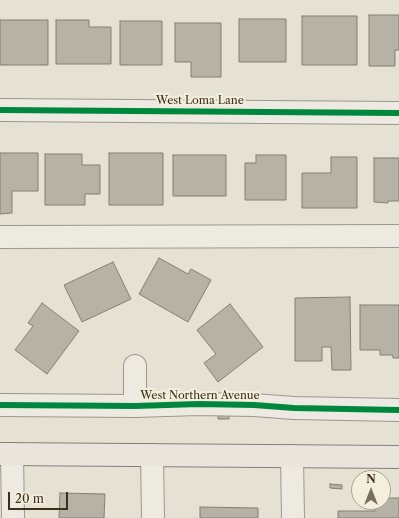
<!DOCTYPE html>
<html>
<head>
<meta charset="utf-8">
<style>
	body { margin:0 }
	#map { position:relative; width:399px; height:518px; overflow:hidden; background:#e6e2d3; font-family:"Libre Caslon Text",serif }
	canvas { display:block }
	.north { position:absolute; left:351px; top:470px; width:40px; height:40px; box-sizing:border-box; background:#f4efdd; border:1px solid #aba290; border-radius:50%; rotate:0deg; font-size:11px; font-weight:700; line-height:16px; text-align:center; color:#3e2e1d }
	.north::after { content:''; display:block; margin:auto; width:14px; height:18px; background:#796d5d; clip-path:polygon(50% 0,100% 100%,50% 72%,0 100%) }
	.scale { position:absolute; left:8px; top:492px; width:60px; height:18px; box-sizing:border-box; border:2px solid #3e2e1d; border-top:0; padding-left:5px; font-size:12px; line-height:14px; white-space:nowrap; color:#3e2e1d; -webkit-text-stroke:3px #f4efdd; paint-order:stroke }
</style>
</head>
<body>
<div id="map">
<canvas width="399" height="518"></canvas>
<div class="north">N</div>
<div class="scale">20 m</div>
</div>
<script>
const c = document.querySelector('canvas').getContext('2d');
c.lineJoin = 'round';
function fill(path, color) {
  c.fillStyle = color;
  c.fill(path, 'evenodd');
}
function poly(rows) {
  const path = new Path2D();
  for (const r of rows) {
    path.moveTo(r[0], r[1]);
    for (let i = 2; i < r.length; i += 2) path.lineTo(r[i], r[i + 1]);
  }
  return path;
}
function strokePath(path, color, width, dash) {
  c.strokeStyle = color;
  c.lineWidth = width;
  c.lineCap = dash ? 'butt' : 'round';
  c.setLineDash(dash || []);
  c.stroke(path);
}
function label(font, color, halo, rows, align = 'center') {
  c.font = font + ' "Libre Caslon Text",serif';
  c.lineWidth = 4;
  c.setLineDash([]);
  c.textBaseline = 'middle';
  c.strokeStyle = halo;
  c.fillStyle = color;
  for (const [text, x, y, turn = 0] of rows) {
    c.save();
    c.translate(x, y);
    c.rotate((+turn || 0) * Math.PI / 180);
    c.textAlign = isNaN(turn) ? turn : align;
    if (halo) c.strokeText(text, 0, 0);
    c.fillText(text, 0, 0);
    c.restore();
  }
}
const building = poly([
	[369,15,399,15,399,50,395,50,395,66,369,66,369,15],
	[302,16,357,16,357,65,302,65,302,16],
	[239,19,286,19,286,62,239,62,239,19],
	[0,20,48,20,48,65,0,65,0,20],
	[56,20,89,20,89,27,111,27,111,64,56,64,56,20],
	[120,21,162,21,162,65,120,65,120,21],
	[175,23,221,23,221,77,191,77,191,62,175,62,175,23],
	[0,153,38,153,38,191,12,191,12,213,0,214,0,153],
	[109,153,163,153,163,205,109,205,109,153],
	[45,154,82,154,82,165,100,165,100,194,85,194,85,205,45,205,45,154],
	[173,155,226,155,226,196,173,196,173,155],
	[256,155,286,155,286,200,245,200,245,163,256,163,256,155],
	[331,157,357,157,357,208,302,208,302,173,331,173,331,157],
	[374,158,399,158,399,201,388,201,388,203,374,202,374,158],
	[159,258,188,274,191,269,211,280,188,322,139,294,159,258],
	[113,262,131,299,82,322,64,285,113,262],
	[350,297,351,370,332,370,331,347,322,347,322,361,295,361,295,298,350,297],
	[42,303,79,331,47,374,15,350,33,326,28,323,42,303],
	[230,304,263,347,218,382,204,363,216,354,197,330,230,304],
	[360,305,399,305,399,358,393,358,393,355,380,355,380,350,360,350,360,305],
	[218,415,229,415,229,419,218,419,218,415],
	[330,484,342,485,342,489,330,488,330,484],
	[60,493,105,494,104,518,59,518,60,493],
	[383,498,399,498,399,518,338,518,338,511,375,511,375,502,383,502,383,498],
	[200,507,258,508,258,518,200,518,200,507]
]);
const minor = poly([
	[0,110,399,113],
	[0,237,399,236],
	[0,405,135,406,199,404,254,405,294,408,399,410],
	[135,406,135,366],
	[12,454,13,518],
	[152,455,153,518],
	[292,456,293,518]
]);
const major = poly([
	[0,454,399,457]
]);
const cycleway = poly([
	[0,110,399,113],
	[0,405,135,406,199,404,254,405,294,408,399,410]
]);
const streetNames = [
	["West Loma Lane",200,101],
	["West Northern Avenue",200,396]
];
fill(building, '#b6b2a6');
strokePath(building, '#847f75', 1);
strokePath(minor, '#9c978d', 24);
strokePath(major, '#847f75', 24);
strokePath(minor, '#eceae1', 22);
strokePath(major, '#e9e5dd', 22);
strokePath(cycleway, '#00873e', 6);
label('11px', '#3e2e1d', '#f4efdd', streetNames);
</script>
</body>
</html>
